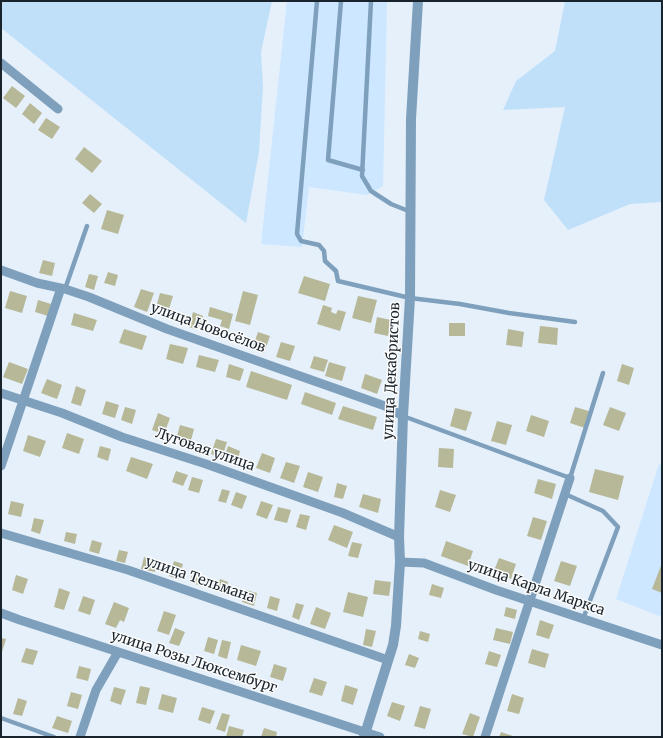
<!DOCTYPE html>
<html>
<head>
<meta charset="utf-8">
<style>
	body { margin:0 }
	#map { position:relative; width:663px; height:738px; overflow:hidden; background:#e5f0fa; font-family:Merriweather,serif }
	canvas { display:block }
	.frame { position:absolute; inset:0; border:2px solid #19232c; pointer-events:none }
</style>
</head>
<body>
<div id="map">
<canvas width="663" height="738"></canvas>
<div class="frame"></div>
</div>
<script>
const c = document.querySelector('canvas').getContext('2d');
c.lineJoin = 'round';
function fill(path, color) {
  c.fillStyle = color;
  c.fill(path, 'evenodd');
}
function poly(rows) {
  const path = new Path2D();
  for (const r of rows) {
    path.moveTo(r[0], r[1]);
    for (let i = 2; i < r.length; i += 2) path.lineTo(r[i], r[i + 1]);
  }
  return path;
}
function strokePath(path, color, width, dash) {
  c.strokeStyle = color;
  c.lineWidth = width;
  c.lineCap = dash ? 'butt' : 'round';
  c.setLineDash(dash || []);
  c.stroke(path);
}
function label(font, color, halo, rows, align = 'center') {
  c.font = font + ' Merriweather,serif';
  c.lineWidth = 3;
  c.setLineDash([]);
  c.textBaseline = 'middle';
  c.strokeStyle = halo;
  c.fillStyle = color;
  for (const [text, x, y, turn = 0] of rows) {
    c.save();
    c.translate(x, y);
    c.rotate((+turn || 0) * Math.PI / 180);
    c.textAlign = isNaN(turn) ? turn : align;
    if (halo) c.strokeText(text, 0, 0);
    c.fillText(text, 0, 0);
    c.restore();
  }
}
const built = poly([
	[287,1,387,1,383,186,367,195,309,187,302,247,261,244],
	[659,464,662,465,662,617,616,599]
]);
const green = poly([
	[1,1,272,1,261,52,263,87,259,152,246,223,1,28],
	[565,1,662,1,662,202,630,204,568,230,544,200,565,107,503,110,516,81,555,51]
]);
const building = poly([
	[12,86,25,96,16,108,3,98],
	[30,103,42,113,34,124,22,114],
	[46,118,60,127,52,139,38,130],
	[84,147,102,161,92,173,75,159],
	[90,194,102,204,94,213,82,203],
	[107,210,124,215,118,234,101,229],
	[43,260,55,263,52,276,39,273],
	[108,272,118,275,115,286,104,283],
	[89,274,98,276,94,290,85,287],
	[304,276,330,284,325,301,298,293],
	[141,289,154,293,147,312,134,307],
	[10,291,27,296,22,313,5,308],
	[243,291,258,295,250,325,235,321],
	[160,293,173,296,168,312,156,308],
	[358,296,377,300,371,323,352,318],
	[38,300,51,304,48,316,35,312],
	[323,305,332,308,331,312,336,314,338,310,346,312,340,331,317,324],
	[210,307,233,314,229,329,220,326,222,320,208,316],
	[193,312,203,316,198,330,189,327],
	[74,313,97,320,93,331,71,325],
	[377,317,391,320,388,336,374,333],
	[449,323,465,323,465,336,449,336],
	[540,326,558,328,557,345,538,343],
	[124,329,147,336,142,350,119,343],
	[508,329,524,332,522,347,506,345],
	[258,332,270,336,264,353,252,349],
	[281,342,295,346,290,361,276,357],
	[170,344,188,348,183,364,166,359],
	[199,355,219,360,215,372,196,367],
	[314,356,328,360,324,372,310,368],
	[9,362,28,369,22,384,3,377],
	[329,362,346,367,342,381,325,376],
	[229,364,244,369,240,381,226,377],
	[622,364,634,368,629,385,617,381],
	[251,371,292,385,287,400,246,387],
	[365,374,382,380,377,394,361,388],
	[47,379,62,385,57,399,41,393],
	[76,386,86,390,81,406,71,403],
	[305,392,336,403,332,415,301,404],
	[106,401,119,405,115,418,102,414],
	[343,406,377,417,373,430,338,419],
	[125,407,136,410,132,424,121,420],
	[575,407,589,411,585,428,570,423],
	[610,407,626,413,619,431,603,425],
	[455,408,472,412,466,431,450,426],
	[158,413,170,418,164,434,152,430],
	[531,415,549,421,544,437,526,431],
	[497,421,512,425,506,445,491,441],
	[180,425,194,429,190,444,176,440],
	[67,433,84,439,79,454,62,448],
	[28,435,46,441,40,457,23,451],
	[216,439,227,442,222,458,211,454],
	[100,446,111,449,108,461,97,457],
	[228,446,240,451,238,459,225,455],
	[439,448,454,449,453,468,438,467],
	[262,453,275,458,270,473,256,468],
	[131,457,153,464,147,479,126,471],
	[286,462,300,466,294,483,280,478],
	[595,469,624,476,618,500,589,492],
	[176,471,188,475,183,486,172,482],
	[308,472,323,477,318,492,303,487],
	[192,477,203,480,199,493,188,490],
	[538,479,556,484,552,499,534,493],
	[337,483,347,486,343,499,334,497],
	[222,489,230,491,226,503,218,501],
	[440,490,456,495,450,512,435,507],
	[236,492,247,496,242,509,231,505],
	[363,494,381,499,378,513,359,507],
	[11,501,24,504,21,517,8,514],
	[261,501,273,505,267,519,256,515],
	[278,507,291,510,287,523,274,520],
	[300,514,310,516,306,530,296,527],
	[533,517,547,521,541,540,527,536],
	[34,518,44,520,40,534,31,531],
	[334,525,353,532,347,548,328,540],
	[66,532,77,534,75,544,64,541],
	[92,540,102,543,99,554,89,551],
	[446,541,473,551,468,566,441,556],
	[352,542,362,544,358,558,348,556],
	[119,550,128,552,125,563,116,561],
	[144,557,158,560,155,572,141,569],
	[499,558,516,564,511,579,493,573],
	[174,561,183,564,178,579,169,576],
	[561,561,577,566,570,586,554,581],
	[662,563,662,593,652,589],
	[192,573,200,576,198,585,190,582],
	[16,575,28,579,23,594,12,590],
	[220,579,228,582,225,594,216,591],
	[375,580,391,582,389,596,373,594],
	[432,584,444,588,441,598,429,595],
	[59,588,70,592,64,610,54,607],
	[245,590,257,593,254,606,242,602],
	[348,592,368,597,363,617,343,612],
	[83,596,95,600,90,615,78,611],
	[270,596,280,599,277,611,267,608],
	[114,602,129,608,124,622,120,620,116,628,105,624],
	[296,603,304,605,299,620,292,617],
	[316,607,331,613,325,629,310,624],
	[506,607,517,610,515,619,504,616],
	[164,611,176,615,169,635,157,631],
	[540,620,554,625,549,639,536,635],
	[175,628,185,632,179,646,169,643],
	[496,628,513,632,510,644,493,640],
	[366,629,376,631,372,647,363,645],
	[420,631,430,634,428,642,418,639],
	[208,637,218,640,214,654,204,651],
	[1,638,6,639,1,655],
	[222,640,231,642,227,659,218,656],
	[241,645,261,651,256,666,237,660],
	[26,648,38,651,33,665,21,662],
	[532,649,549,654,545,668,528,663],
	[489,651,501,655,497,667,485,664],
	[409,654,419,658,415,668,405,665],
	[274,664,287,668,283,681,270,677],
	[79,666,91,669,88,681,76,678],
	[314,678,327,682,322,696,309,692],
	[345,685,358,689,353,705,341,701],
	[140,686,150,688,146,705,136,703],
	[114,687,126,690,121,705,110,701],
	[71,692,82,695,78,709,67,706],
	[162,694,177,698,173,713,158,709],
	[512,694,524,698,519,714,507,711],
	[18,698,27,701,22,716,13,714],
	[392,702,405,706,400,721,387,716],
	[420,706,431,709,425,729,414,726],
	[202,707,215,711,210,724,198,720],
	[222,713,230,715,225,732,216,729],
	[470,713,480,717,473,737,462,734],
	[57,716,72,721,68,733,52,728],
	[229,726,244,730,242,737,226,737],
	[264,728,277,732,276,737,261,737],
	[501,732,513,736,513,737,499,737]
]);
const service = poly([
	[317,1,297,234,301,241,319,245,324,251,325,261,336,271,338,281,410,298,460,304,509,313,575,322],
	[341,1,328,160,363,170],
	[371,1,362,176,371,191,391,204,411,212],
	[65,289,87,226],
	[403,416,570,478,603,373],
	[565,494,603,511,618,527,583,619],
	[1,718,54,737]
]);
const minor = poly([
	[1,63,58,109],
	[1,270,37,283,65,289,89,297,167,329,385,406,403,416],
	[1,393,62,413,122,437,206,464,343,513,399,537],
	[1,466,61,288],
	[1,533,128,570,388,660],
	[400,562,424,563,496,590,662,645],
	[1,613,20,620,380,737],
	[80,737,96,690,118,652],
	[485,737,570,478]
]);
const tertiary = poly([
	[364,737,393,645,396,626,400,562,399,537,403,416,410,298,411,119,418,1]
]);
const streetNames = [
	["улица Новосёлов",208,328,20],
	["улица Декабристов",392,371,-87],
	["Луговая улица",205,450,19],
	["улица Тельмана",200,580,19],
	["улица Карла Маркса",536,588,19],
	["улица Розы Люксембург",194,662,18]
];
fill(built, '#cce7ff');
fill(green, '#c0e0fa');
fill(building, '#b7b898');
strokePath(service, '#7fa0bc', 4.5);
strokePath(minor, '#7fa0bc', 9);
strokePath(tertiary, '#7fa0bc', 10);
label('14px', '#19232c', '#fcfcfc', streetNames);
</script>
</body>
</html>
